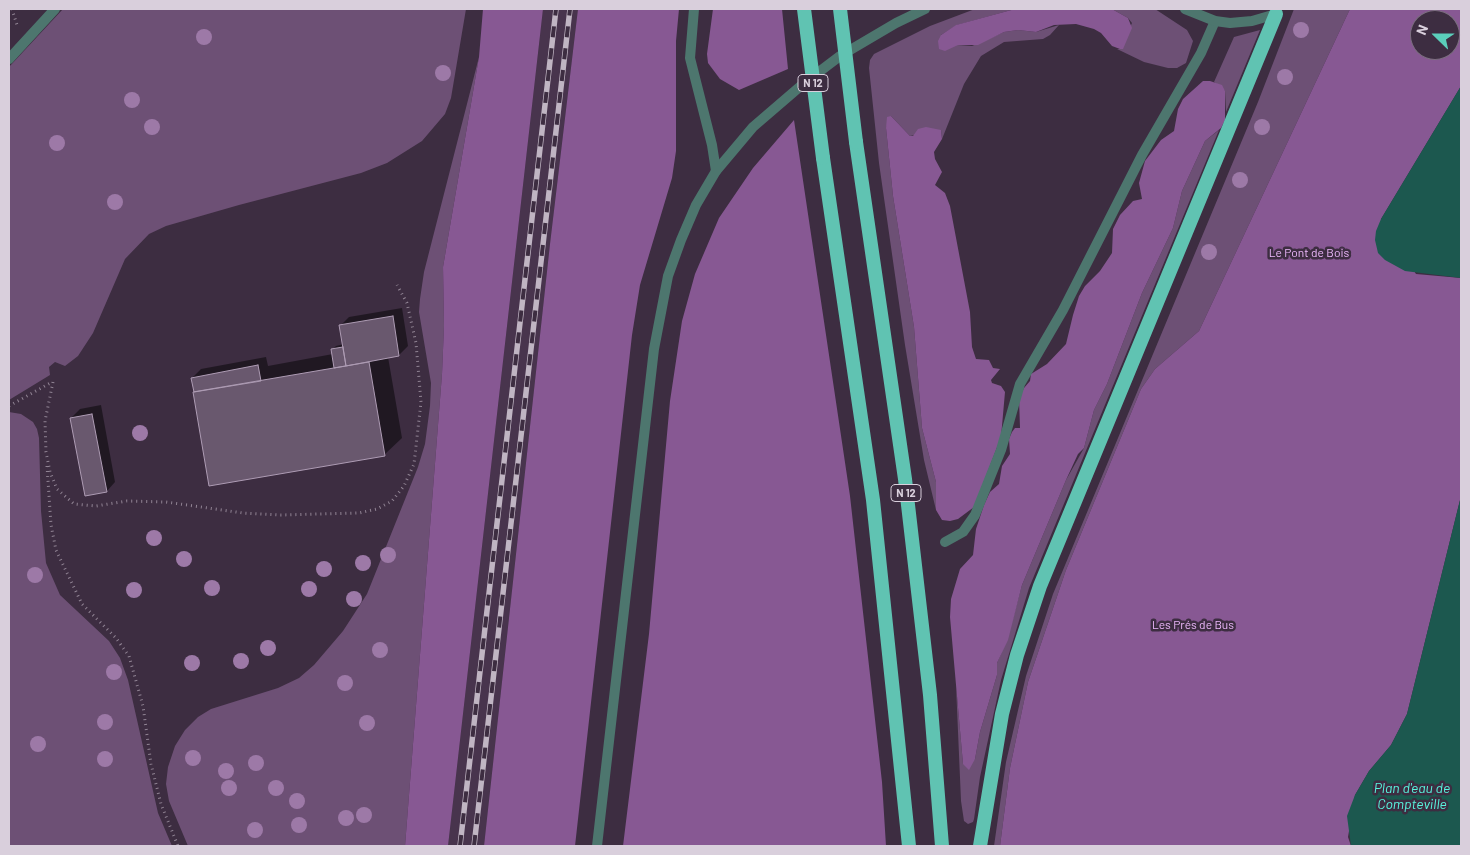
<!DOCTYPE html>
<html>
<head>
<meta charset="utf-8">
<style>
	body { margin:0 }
	#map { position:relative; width:1470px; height:855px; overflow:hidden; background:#3d2d41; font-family:Barlow,sans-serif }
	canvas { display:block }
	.frame { position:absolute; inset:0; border:10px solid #d9cfdc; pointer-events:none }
	.north { position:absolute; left:1410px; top:10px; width:50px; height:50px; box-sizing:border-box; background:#3d2d41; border:1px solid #7b6e7f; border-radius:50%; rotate:292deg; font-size:14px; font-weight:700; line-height:20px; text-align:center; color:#d9cfdc }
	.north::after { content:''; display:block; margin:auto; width:18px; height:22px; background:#5bcebb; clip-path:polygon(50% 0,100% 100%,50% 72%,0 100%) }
</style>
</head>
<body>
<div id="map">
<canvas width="1470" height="855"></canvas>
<div class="frame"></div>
<div class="north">N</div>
</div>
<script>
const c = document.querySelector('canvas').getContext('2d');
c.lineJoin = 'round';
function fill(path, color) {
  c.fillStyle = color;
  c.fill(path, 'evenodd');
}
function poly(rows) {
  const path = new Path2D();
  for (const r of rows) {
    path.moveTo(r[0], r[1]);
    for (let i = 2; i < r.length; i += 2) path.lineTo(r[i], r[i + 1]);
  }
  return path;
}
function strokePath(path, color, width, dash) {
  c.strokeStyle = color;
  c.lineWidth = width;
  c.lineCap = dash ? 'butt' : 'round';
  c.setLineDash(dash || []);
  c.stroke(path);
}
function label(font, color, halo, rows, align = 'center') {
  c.font = font + ' Barlow,sans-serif';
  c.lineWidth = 5;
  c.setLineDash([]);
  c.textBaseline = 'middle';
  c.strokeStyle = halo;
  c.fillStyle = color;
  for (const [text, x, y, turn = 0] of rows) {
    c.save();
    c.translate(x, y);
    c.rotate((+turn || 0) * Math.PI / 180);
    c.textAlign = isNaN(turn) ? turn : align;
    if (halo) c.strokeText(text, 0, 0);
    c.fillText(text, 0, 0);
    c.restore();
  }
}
const built = poly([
	[543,9,578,9,550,244,484,846,448,846]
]);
const green = poly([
	[63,9,466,9,451,98,445,114,422,141,387,163,361,173,239,205,166,226,149,234,125,259,93,333,78,356,65,366,55,362,49,367,50,375,9,400,9,67],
	[975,9,1015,9,957,25,941,35,958,45,972,46,1004,32,1018,30,1036,32,1059,25,1050,35,1043,39,1004,42,981,56,964,84,942,139,941,130,910,136,891,116,886,128,893,196,914,327,922,428,936,482,936,510,924,460,905,345,879,163,869,68,870,60,874,54,930,26],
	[1112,9,1155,9,1187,30,1193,41,1186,63,1177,68,1168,68,1144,62,1117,49,1120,49,1132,23,1128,18],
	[1294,9,1350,9,1199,331,1155,369,1141,389,1066,570,1028,682,1010,768,1000,846,994,846,1006,762,1026,676,1053,594,1258,102],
	[1260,30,1226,112,1225,91,1214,82,1234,37],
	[479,57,443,267,444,326,442,374,405,846,188,846,169,801,166,784,168,767,175,746,185,730,198,717,211,709,278,688,299,678,314,665,343,631,367,594,418,467,425,444,430,406,431,383,419,312,420,299,424,272],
	[1219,130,1029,588,1001,680,980,777,974,819,973,822,968,824,964,821,961,801,956,685,963,764,975,759,980,732,997,675,997,663,1007,640,1022,585,1066,480,1084,448,1094,410,1107,384,1142,293,1173,228,1182,191,1205,141],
	[9,412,21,414,33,422,37,429,39,438,41,511,46,563,60,595,109,641,120,658,128,680,158,813,172,846,9,846]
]);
const forest = poly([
	[483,9,543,9,448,846,405,846,442,374,444,326,443,267,479,57],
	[578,9,679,9,676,41,676,151,672,178,640,285,632,335,575,846,484,846,550,244],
	[713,9,782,9,788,69,739,90,720,79,708,63,707,54],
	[1015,9,1112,9,1128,18,1132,28,1123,49,1120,49,1112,46,1101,33,1094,29,1076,24,1054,25,1036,32,1018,30,1004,32,978,45,958,45,945,51,939,49,938,41,941,35,956,25],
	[1350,9,1461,9,1461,86,1381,219,1416,274,1461,278,1461,496,1407,714,1391,745,1369,771,1355,795,1348,837,1351,846,1000,846,1010,768,1028,682,1066,570,1141,389,1155,369,1199,331],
	[1420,20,1450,20,1450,50,1420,50],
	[1203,81,1210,81,1222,85,1225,91,1225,120,1221,128,1205,141,1182,191,1173,228,1142,293,1107,384,1094,410,1084,448,1078,454,1066,480,1022,585,1008,640,997,663,997,675,980,732,975,759,969,770,963,764,950,617,951,599,960,569,973,555,976,529,984,505,990,492,999,484,1002,466,1010,454,1009,439,1012,432,1015,428,1020,428,1019,398,1024,388,1030,381,1031,374,1047,364,1066,344,1073,315,1079,296,1085,286,1100,271,1112,253,1113,229,1120,215,1133,201,1142,199,1139,183,1145,161,1161,140,1174,131,1178,109,1183,99],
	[891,116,910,136,913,136,918,129,926,127,941,130,942,139,934,152,935,159,942,172,935,185,945,193,950,206,970,312,972,347,976,359,989,360,993,368,1000,369,991,380,992,383,1001,386,1005,392,1001,437,974,507,958,519,950,521,942,520,936,510,936,482,922,428,914,327,893,196,886,128,887,117],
	[794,120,850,496,882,782,886,846,623,846,649,634,670,401,682,321,695,274,719,218,753,168]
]);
const water = poly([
	[1461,86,1461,278,1405,271,1385,260,1378,253,1375,240,1376,231,1381,219],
	[1461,496,1461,846,1351,846,1347,816,1355,795,1369,771,1391,745,1407,714]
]);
const shadow = poly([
	[402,308,408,346,399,355,388,357,402,438,384,455,192,378,201,369,266,357,268,366,333,354,332,350,336,346,344,344,341,325,349,317],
	[101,405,115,482,107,491,71,418,80,409]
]);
const building = poly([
	[393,316,399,356,346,366,339,325,393,316],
	[343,347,346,366,334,368,331,349,343,347],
	[369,362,385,456,209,486,193,392,369,362],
	[258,365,261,381,194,392,191,378,258,365],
	[92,414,107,492,85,496,70,418,92,414]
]);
const path = poly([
	[12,9,17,25],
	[53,382,45,421,46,452,50,472,57,489,74,504,96,506,127,501,166,502,243,513,281,515,359,513,377,509,392,501,404,486,414,464,421,402,416,343,407,303,397,285],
	[9,406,52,382],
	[47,466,51,525,56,550,82,604,116,638,129,656,143,706,151,764,161,804,178,846]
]);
const service = poly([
	[694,9,690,58,712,145,716,171],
	[9,59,55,9],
	[945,542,963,532,975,515,1001,450,1020,384,1063,310,1142,155,1201,53,1215,21]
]);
const tertiary = poly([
	[1185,9,1215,21,1230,23,1252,21,1276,14,1277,10],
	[597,846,654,349,668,276,681,240,696,205,716,171,753,127,803,84,840,56,896,23,925,9]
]);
const trunk = poly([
	[856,142,905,479,930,695,942,846],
	[823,158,873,500,909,846],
	[980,846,1002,714,1017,655,1040,586,1276,14]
]);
const rail = poly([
	[460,846,556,9],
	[474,846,570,9]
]);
const trunkBridge = poly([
	[804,9,823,158],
	[840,9,856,142]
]);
const trees = [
	[1301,30],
	[204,37],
	[443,73],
	[1285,77],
	[132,100],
	[152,127],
	[1262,127],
	[57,143],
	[1240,180],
	[115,202],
	[1209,252],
	[140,433],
	[154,538],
	[388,555],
	[184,559],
	[363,563],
	[324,569],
	[35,575],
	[212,588],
	[309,589],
	[134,590],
	[354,599],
	[268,648],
	[380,650],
	[241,661],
	[192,663],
	[114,672],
	[345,683],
	[105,722],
	[367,723],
	[38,744],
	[193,758],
	[105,759],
	[256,763],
	[226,771],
	[229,788],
	[276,788],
	[297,801],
	[364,815],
	[346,818],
	[299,825],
	[255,830]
];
const shields = [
	[813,83,30],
	[906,493,30]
];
const shieldNames = [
	["N 12",813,83],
	["N 12",906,493]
];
const parkNames = [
	["Le Pont de Bois",1309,253],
	["Les Prés de Bus",1193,625]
];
const waterNames = [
	["Plan d'eau de",1412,788],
	["Compteville",1412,804]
];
fill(built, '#48344d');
fill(green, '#6d5075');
fill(forest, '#875893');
fill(water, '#1c584f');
fill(shadow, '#0007');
fill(building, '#69586e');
strokePath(building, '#ae9cb4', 1);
strokePath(path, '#918494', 3, [1, 4]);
strokePath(service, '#4d766e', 10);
strokePath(tertiary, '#4d766e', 10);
strokePath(trunk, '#60c3b2', 14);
strokePath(rail, '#c0b5c3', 5.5);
strokePath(rail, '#3d2d41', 4, [11]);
strokePath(trunkBridge, '#60c3b2', 14);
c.fillStyle = '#9d79a7';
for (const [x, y] of trees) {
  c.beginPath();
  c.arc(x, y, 8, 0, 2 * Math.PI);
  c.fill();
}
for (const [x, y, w] of shields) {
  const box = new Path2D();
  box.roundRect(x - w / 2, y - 8.5, w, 17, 4);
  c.fillStyle = '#3d2d41';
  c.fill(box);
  strokePath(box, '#d9cfdc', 1);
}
label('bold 11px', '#d9cfdc', null, shieldNames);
label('12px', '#ecb7fb', '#3d2d41', parkNames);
label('italic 14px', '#58f4dd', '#3d2d41', waterNames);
</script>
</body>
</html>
